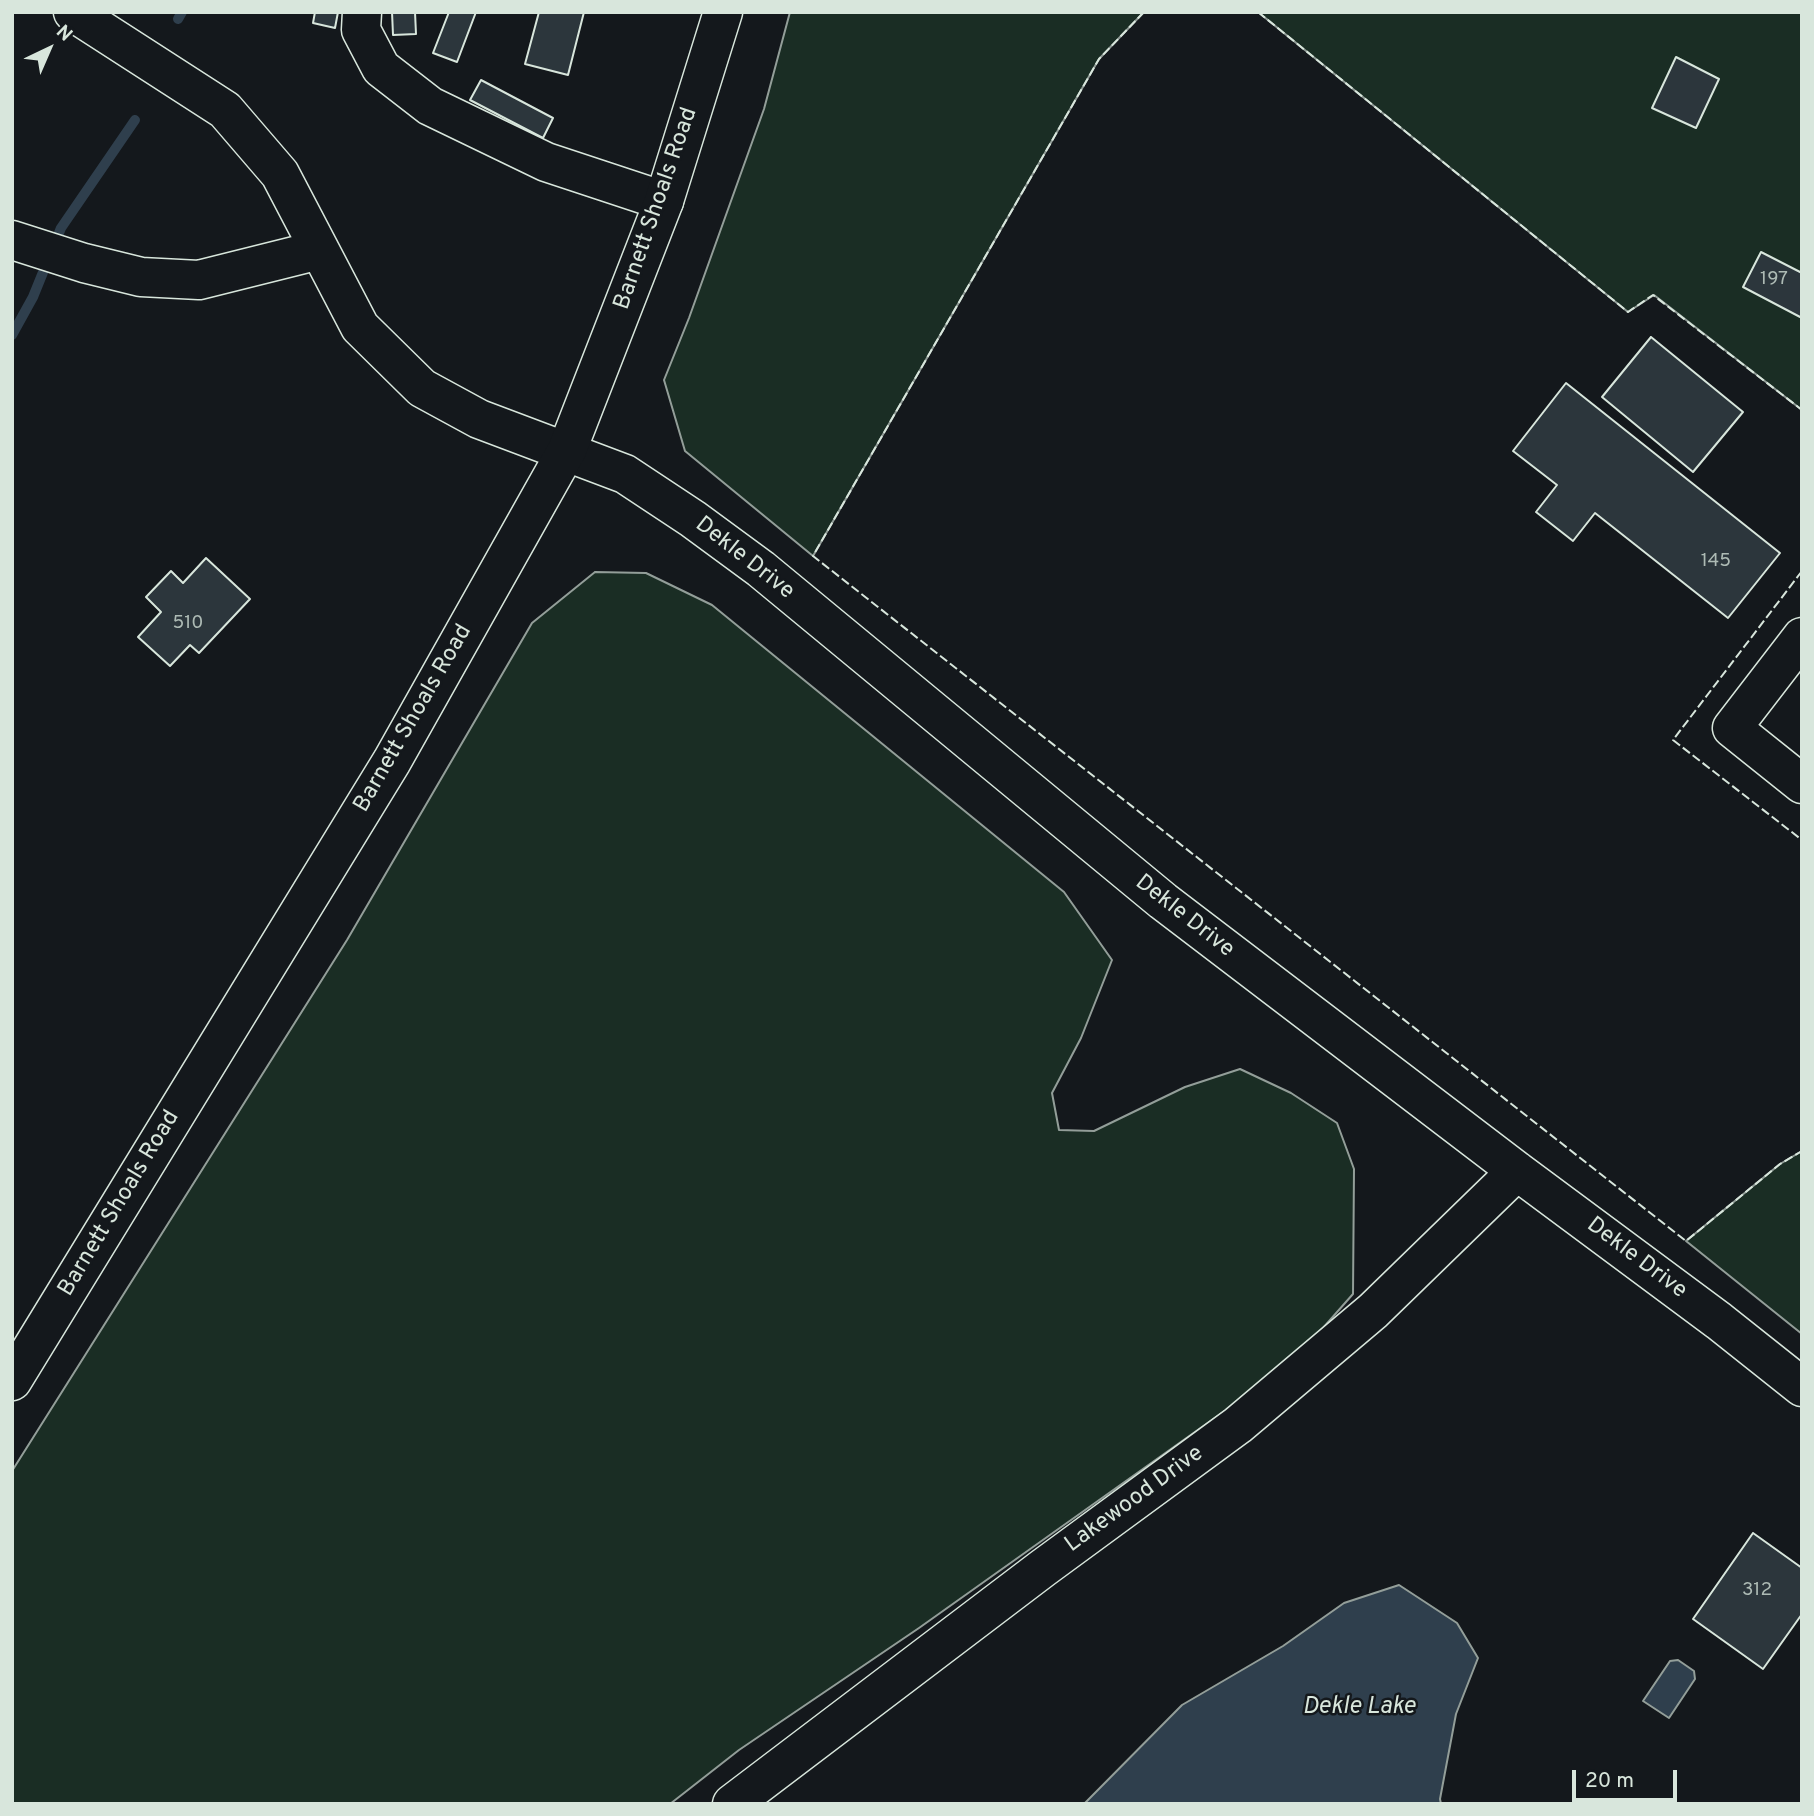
<!DOCTYPE html>
<html>
<head>
<meta charset="utf-8">
<style>
	body { margin:0 }
	#map { position:relative; width:1814px; height:1816px; overflow:hidden; background:#14181c; font-family:Overpass,sans-serif }
	canvas { display:block }
	.frame { position:absolute; inset:0; border:14px solid #d8e6dc; pointer-events:none }
	.north { position:absolute; left:14px; top:14px; width:70px; height:70px; -webkit-text-stroke:5px #14181c; paint-order:stroke; rotate:44deg; font-size:19px; font-weight:700; line-height:28px; text-align:center; color:#d8e6dc }
	.north::after { content:''; display:block; margin:auto; width:24px; height:32px; background:#d8e6dc; clip-path:polygon(50% 0,100% 100%,50% 72%,0 100%) }
	.scale { position:absolute; left:1572px; top:1770px; width:105px; height:32px; box-sizing:border-box; border:4px solid #d8e6dc; border-top:0; padding-left:9px; font-size:21px; line-height:24px; white-space:nowrap; color:#d8e6dc; -webkit-text-stroke:5px #14181c; paint-order:stroke }
</style>
</head>
<body>
<div id="map">
<canvas width="1814" height="1816"></canvas>
<div class="frame"></div>
<div class="north">N</div>
<div class="scale">20 m</div>
</div>
<script>
const c = document.querySelector('canvas').getContext('2d');
c.lineJoin = 'round';
function fill(path, color) {
  c.fillStyle = color;
  c.fill(path, 'evenodd');
}
function poly(rows) {
  const path = new Path2D();
  for (const r of rows) {
    path.moveTo(r[0], r[1]);
    for (let i = 2; i < r.length; i += 2) path.lineTo(r[i], r[i + 1]);
  }
  return path;
}
function strokePath(path, color, width, dash) {
  c.strokeStyle = color;
  c.lineWidth = width;
  c.lineCap = dash ? 'butt' : 'round';
  c.setLineDash(dash || []);
  c.stroke(path);
}
function label(font, color, halo, rows, align = 'center') {
  c.font = font + ' Overpass,sans-serif';
  c.lineWidth = 5;
  c.setLineDash([]);
  c.textBaseline = 'middle';
  c.strokeStyle = halo;
  c.fillStyle = color;
  for (const [text, x, y, turn = 0] of rows) {
    c.save();
    c.translate(x, y);
    c.rotate((+turn || 0) * Math.PI / 180);
    c.textAlign = isNaN(turn) ? turn : align;
    if (halo) c.strokeText(text, 0, 0);
    c.fillText(text, 0, 0);
    c.restore();
  }
}
const green = poly([
	[790,12,1144,12,1099,59,813,556,685,451,664,380,689,318,764,109,790,12],
	[1258,12,1802,12,1802,410,1654,295,1628,312,1258,12],
	[595,572,646,573,712,605,1064,892,1112,960,1081,1038,1052,1093,1059,1130,1094,1131,1185,1087,1240,1069,1291,1093,1337,1123,1354,1169,1353,1294,1292,1363,919,1628,739,1750,670,1804,12,1804,12,1471,347,940,532,623,595,572],
	[1802,1151,1802,1334,1686,1241,1780,1164,1802,1151]
]);
const water = poly([
	[1399,1585,1457,1623,1478,1658,1456,1714,1440,1799,1441,1804,1084,1804,1182,1705,1283,1646,1344,1603,1399,1585],
	[1678,1660,1694,1671,1695,1679,1669,1718,1643,1701,1670,1661,1678,1660]
]);
const stream = poly([
	[178,19,182,12],
	[12,335,33,297,61,228,135,120]
]);
const building = poly([
	[315,12,338,12,335,28,313,23,315,12],
	[392,12,415,12,416,34,393,35,392,12],
	[449,12,476,12,457,62,433,53,449,12],
	[539,12,584,12,568,75,525,64,539,12],
	[1676,57,1719,79,1696,128,1652,108,1676,57],
	[481,80,553,118,543,138,470,100,481,80],
	[1761,252,1802,273,1802,318,1743,287,1761,252],
	[1651,337,1743,412,1693,472,1602,397,1651,337],
	[1566,383,1780,553,1728,618,1595,513,1573,541,1536,512,1557,485,1513,451,1566,383],
	[206,558,250,599,199,653,190,645,170,666,138,637,161,612,146,597,171,571,183,583,206,558],
	[1753,1533,1802,1568,1802,1614,1763,1669,1693,1619,1753,1533]
]);
const minor = poly([
	[73,12,225,110,280,174,360,327,422,388,479,419,625,474,693,519,761,569,1163,901,1517,1171,1719,1321,1802,1387],
	[362,12,361,30,381,68,430,106,546,162,664,201],
	[12,240,84,263,141,277,199,280,319,250],
	[1802,637,1732,728,1802,784],
	[732,1804,1043,1568,1238,1425,1373,1311,1517,1171]
]);
const major = poly([
	[12,1381,392,761,567,450,664,201,723,12]
]);
const fence = poly([
	[1144,12,1099,59,813,556,1686,1241,1780,1164,1802,1151],
	[1258,12,1628,312,1653,295,1802,410],
	[1802,571,1673,740,1802,840]
]);
const numberNames = [
	["197",1774,280],
	["145",1716,562],
	["510",188,624],
	["312",1757,1591]
];
const streetNames = [
	["Barnett Shoals Road",657,209,-71],
	["Dekle Drive",744,559,38],
	["Barnett Shoals Road",414,719,-60],
	["Dekle Drive",1184,917,38],
	["Barnett Shoals Road",120,1204,-59],
	["Dekle Drive",1636,1259,37],
	["Lakewood Drive",1135,1500,-36]
];
const waterNames = [
	["Dekle Lake",1359,1708]
];
fill(green, '#1a2d24');
strokePath(green, '#939e99', 2);
fill(water, '#2f3f4d');
strokePath(water, '#939e99', 2);
strokePath(stream, '#2f3f4d', 10);
fill(building, '#2c363c');
strokePath(building, '#d8e6dc', 2);
strokePath(minor, '#d8e6dc', 41);
strokePath(major, '#d8e6dc', 41);
strokePath(minor, '#14181c', 38);
strokePath(major, '#14181c', 38);
strokePath(fence, '#d8e6dc', 2, [9, 3.5]);
label('19px', '#adbab4', null, numberNames);
label('23px', '#d8e6dc', '#14181c', streetNames);
label('italic 24px', '#d8e6dc', '#14181c', waterNames);
</script>
</body>
</html>
